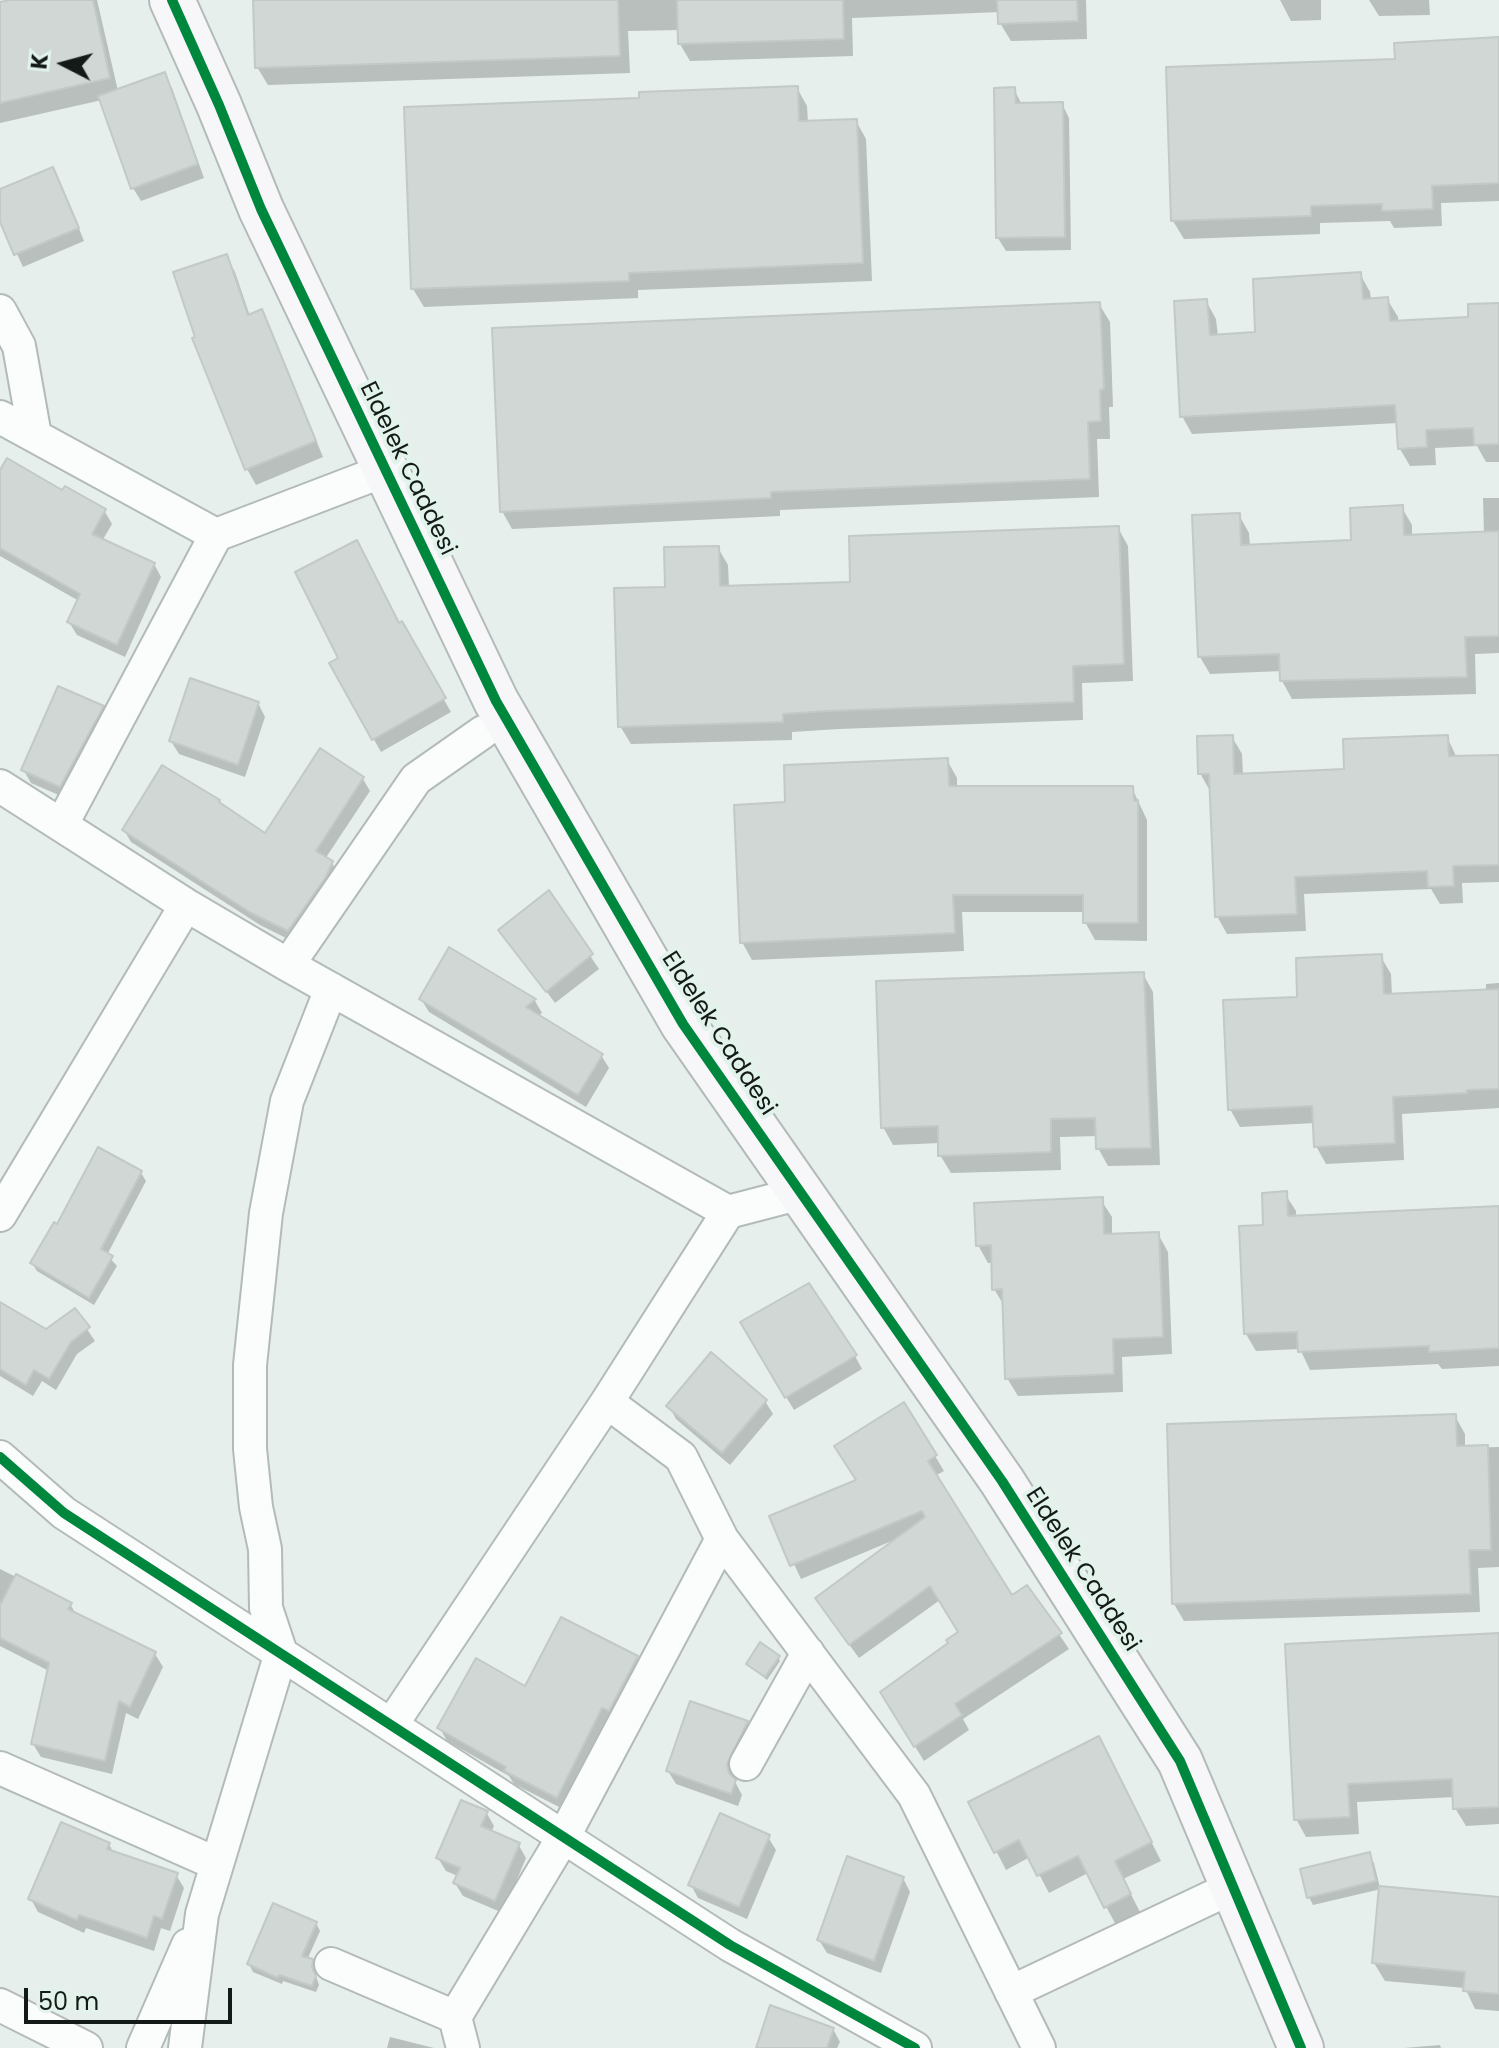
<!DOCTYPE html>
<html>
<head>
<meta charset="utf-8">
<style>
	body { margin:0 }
	#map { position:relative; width:1499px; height:2048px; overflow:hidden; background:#e6efeb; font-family:Poppins,sans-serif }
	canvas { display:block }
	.north { position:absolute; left:24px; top:24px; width:80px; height:80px; -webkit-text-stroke:6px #e2f3ec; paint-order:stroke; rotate:276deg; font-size:22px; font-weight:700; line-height:32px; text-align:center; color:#141a17 }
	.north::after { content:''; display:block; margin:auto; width:28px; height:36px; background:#141a17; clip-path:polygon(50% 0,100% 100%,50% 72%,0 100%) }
	.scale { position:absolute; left:24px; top:1988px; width:208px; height:36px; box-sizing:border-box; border:4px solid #141a17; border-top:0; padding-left:10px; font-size:24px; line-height:28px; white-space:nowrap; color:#141a17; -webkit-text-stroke:6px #e2f3ec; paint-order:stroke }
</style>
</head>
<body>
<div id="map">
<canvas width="1499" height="2048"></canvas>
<div class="north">K</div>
<div class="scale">50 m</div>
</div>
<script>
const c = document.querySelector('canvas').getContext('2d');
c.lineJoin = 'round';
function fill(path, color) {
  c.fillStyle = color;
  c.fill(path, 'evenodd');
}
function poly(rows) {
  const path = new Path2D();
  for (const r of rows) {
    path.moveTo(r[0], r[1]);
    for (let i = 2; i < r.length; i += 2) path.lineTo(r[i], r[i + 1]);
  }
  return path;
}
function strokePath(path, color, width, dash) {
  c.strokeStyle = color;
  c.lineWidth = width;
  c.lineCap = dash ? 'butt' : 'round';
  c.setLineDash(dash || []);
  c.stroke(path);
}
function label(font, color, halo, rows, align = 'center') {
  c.font = font + ' Poppins,sans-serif';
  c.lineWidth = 8;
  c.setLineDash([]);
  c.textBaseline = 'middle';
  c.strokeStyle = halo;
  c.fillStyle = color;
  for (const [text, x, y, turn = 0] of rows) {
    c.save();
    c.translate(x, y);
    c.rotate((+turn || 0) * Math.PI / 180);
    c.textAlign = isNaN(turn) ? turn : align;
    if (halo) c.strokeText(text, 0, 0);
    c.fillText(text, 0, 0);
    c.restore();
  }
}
const shadow = poly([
	[19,0,97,0,118,91,164,75,172,88,204,178,141,201,133,188,102,100,0,123,0,4],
	[255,0,1086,0,1087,39,1011,41,1000,23,1000,12,852,18,853,56,690,61,680,44,680,30,628,31,630,73,268,85,257,67],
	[1280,0,1321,0,1321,20,1291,21],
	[1369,0,1429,0,1430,15,1379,16],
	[1499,39,1499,201,1441,203,1442,226,1394,228,1390,221,1320,223,1320,234,1184,239,1173,221,1397,61],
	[797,88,807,106,808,123,856,121,866,139,872,281,638,290,638,298,424,307,413,289,641,99],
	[1014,89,1022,105,1062,104,1069,118,1071,250,1006,251,998,238],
	[60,182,84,241,23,267,0,217,0,191],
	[226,256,235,272,250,316,261,312,270,327,323,457,256,485,247,469,194,339],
	[1360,274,1370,292,1371,300,1387,299,1398,317,1398,323,1470,319,1499,305,1499,462,1486,462,1477,446,1435,448,1436,465,1410,466,1400,449,1398,423,1192,434,1182,416,1206,301,1216,319,1218,337,1257,334],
	[1099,304,1110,322,1113,407,1109,407,1110,439,1097,439,1099,497,780,510,780,516,512,529,502,511],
	[0,474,63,493,104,510,112,524,102,541,154,564,161,577,125,657,77,635,69,622,79,601,0,556],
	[1483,498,1499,498,1499,653,1475,654,1476,694,1292,699,1282,681,1282,671,1210,674,1200,657,1239,515,1249,533,1250,546,1353,542,1402,508,1412,525,1412,537,1484,534],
	[1118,528,1128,546,1133,681,1082,683,1083,720,839,729,792,732,792,740,631,744,620,726,667,589,718,548,728,565,729,587,853,584],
	[401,624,451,712,381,752,331,664],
	[258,703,265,717,245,777,179,754,171,741],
	[102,707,110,720,68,799,31,783,23,769],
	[1232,737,1242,754,1243,776,1346,771,1447,737,1457,758,1499,757,1499,882,1462,883,1463,903,1440,904,1431,889,1304,894,1306,931,1227,934,1217,916,1210,791,1200,773],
	[947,760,957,778,957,788,1132,788,1147,820,1147,941,1095,940,1085,922,1085,912,962,912,964,951,752,960,742,942,787,804],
	[363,779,370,791,325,859,332,863,339,875,296,943,260,925,131,842,124,830,266,836],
	[548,893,599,969,555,1003,501,930],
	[449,950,535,1001,542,1013,538,1016,601,1055,609,1068,586,1107,429,1012,421,999],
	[1381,957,1391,974,1392,996,1486,992,1486,984,1499,983,1499,1108,1402,1114,1404,1160,1326,1164,1316,1146,1315,1123,1240,1127,1230,1109,1299,999],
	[1143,974,1153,992,1160,1165,1108,1166,1098,1148,1098,1136,1060,1137,1061,1170,951,1173,940,1155,940,1143,893,1145,883,1127],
	[141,1173,146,1181,107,1255,117,1266,94,1305,37,1271,32,1263,58,1226],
	[1285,1194,1296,1211,1296,1218,1499,1208,1499,1366,1442,1369,1438,1364,1310,1370,1300,1349,1256,1351,1246,1334,1266,1227],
	[1101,1200,1112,1217,1112,1236,1158,1234,1168,1252,1172,1354,1122,1357,1123,1392,1018,1396,1007,1378,1005,1307,994,1289,993,1263,988,1263,978,1245],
	[74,1310,95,1341,77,1354,56,1390,42,1381,33,1396,0,1376,0,1319,46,1331],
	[742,1323,855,1356,862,1369,794,1410],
	[765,1401,773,1414,730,1465,676,1419,669,1406],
	[1455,1416,1465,1434,1465,1448,1499,1447,1499,1567,1478,1568,1480,1612,1184,1621,1174,1604],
	[935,1456,944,1471,935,1476,1011,1598,1027,1587,1069,1649,963,1719,969,1730,924,1761,882,1693,951,1644,960,1632,940,1600,859,1658,826,1613,894,1540,801,1579,772,1517],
	[0,1569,70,1604,77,1616,155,1654,163,1667,138,1719,126,1713,112,1774,41,1757,33,1744,49,1671,0,1646],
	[1499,1635,1499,1824,1466,1826,1455,1808,1455,1797,1357,1802,1359,1834,1306,1837,1296,1819],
	[778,1657,780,1661,767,1680,748,1664],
	[637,1658,644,1671,565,1810,514,1784,509,1776,447,1741,440,1728,526,1689],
	[747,1723,754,1736,733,1778,742,1795,738,1806,676,1784,668,1771],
	[1108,1756,1161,1861,1123,1879,1140,1912,1116,1925,1088,1873,1049,1893,1030,1857,1006,1870,971,1802],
	[486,1812,494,1826,491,1833,518,1844,526,1858,503,1913,463,1896,455,1883,458,1876,446,1871,438,1858],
	[768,1837,776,1850,747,1919,698,1898,691,1885],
	[109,1844,114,1854,176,1875,184,1888,170,1931,161,1928,154,1951,86,1928,84,1933,38,1912,31,1899],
	[1369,1855,1374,1863,1380,1888,1499,1899,1499,2011,1475,2009,1465,1988,1385,1981,1374,1963,1381,1889,1313,1905,1309,1897],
	[903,1878,910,1892,881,1973,827,1953,819,1940],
	[316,1923,320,1931,307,1960,312,1961,316,1969,316,1976,319,1985,316,1992,283,1981,282,1984,253,1972,249,1964],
	[833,2029,840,2042,837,2048,773,2048],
	[390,2037,434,2048,387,2048],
	[1440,2045,1441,2048,1404,2048]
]);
const building = poly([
	[10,0,93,0,110,78,0,103,0,2,10,0],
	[253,0,618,0,620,56,255,68,253,0],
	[677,0,843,0,844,39,678,44,677,0],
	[997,0,1077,0,1078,21,998,24,997,0],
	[1499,37,1499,183,1432,186,1433,209,1382,211,1382,204,1311,206,1311,216,1171,221,1166,67,1395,59,1394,43,1499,37],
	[165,72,198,164,131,189,98,96,165,72],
	[798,86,799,121,857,119,863,263,629,273,629,281,411,289,404,107,639,98,639,92,798,86],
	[1015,87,1016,103,1063,102,1065,237,996,238,994,88,1015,87],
	[53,167,79,228,14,255,0,222,0,189,53,167],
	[227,254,248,315,262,309,316,441,245,470,192,338,195,337,173,272,227,254],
	[1361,272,1363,299,1388,297,1390,321,1468,317,1468,304,1499,303,1499,444,1474,445,1473,428,1426,430,1427,447,1398,449,1395,405,1180,417,1174,301,1207,299,1210,335,1255,332,1253,279,1361,272],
	[1100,302,1104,389,1100,390,1101,421,1088,422,1090,479,771,492,771,498,500,512,492,328,1100,302],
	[7,458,62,490,65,486,106,509,92,534,155,563,117,645,67,622,80,594,0,548,0,470,7,458],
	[1403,505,1404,535,1499,531,1499,636,1465,637,1467,677,1280,681,1279,654,1198,657,1192,515,1240,513,1241,545,1351,540,1350,508,1403,505],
	[1119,526,1124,664,1073,666,1074,702,828,711,783,714,783,722,618,727,614,588,665,587,664,547,719,546,720,586,850,582,849,536,1119,526],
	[357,540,399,623,402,621,446,698,372,740,329,663,338,658,295,572,357,540],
	[190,678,259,702,238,765,169,741,190,678],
	[58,686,104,706,60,787,21,770,58,686],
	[1233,735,1234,774,1344,769,1343,739,1448,735,1449,756,1499,755,1499,865,1453,866,1454,886,1428,887,1427,871,1295,877,1297,914,1215,917,1209,774,1198,774,1197,736,1233,735],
	[320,748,364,777,316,851,333,861,326,877,288,931,251,913,122,830,162,765,220,800,219,802,265,833,320,748],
	[948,758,949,786,1133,786,1134,801,1138,800,1138,923,1083,923,1083,895,953,895,955,933,740,943,734,805,785,802,784,765,948,758],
	[549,890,593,954,546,992,498,930,549,890],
	[449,947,536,999,526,1007,603,1054,578,1095,419,999,449,947],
	[1382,954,1384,994,1499,989,1499,1089,1467,1090,1467,1093,1393,1097,1395,1143,1314,1147,1312,1106,1228,1110,1223,1000,1297,997,1296,958,1382,954],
	[1144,972,1151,1148,1096,1149,1095,1118,1051,1119,1051,1152,938,1156,938,1126,881,1128,876,981,1144,972],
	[98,1147,142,1171,101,1249,113,1256,89,1298,30,1263,54,1222,57,1224,98,1147],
	[1287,1191,1288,1216,1499,1206,1499,1348,1429,1352,1429,1346,1298,1352,1297,1332,1244,1334,1239,1226,1263,1225,1262,1193,1287,1191],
	[1103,1197,1104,1234,1159,1232,1163,1337,1113,1339,1114,1374,1005,1379,1002,1289,992,1290,991,1245,976,1246,974,1203,1103,1197],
	[809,1283,857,1355,785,1398,740,1322,809,1283],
	[0,1302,46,1329,75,1308,90,1327,71,1342,49,1379,34,1370,26,1385,0,1369,0,1302],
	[711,1352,767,1400,722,1453,666,1406,711,1352],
	[904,1402,937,1455,928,1461,1012,1595,1027,1585,1062,1633,955,1704,962,1715,914,1747,880,1692,948,1643,946,1640,958,1632,930,1586,849,1645,815,1598,925,1517,922,1511,790,1566,769,1516,856,1480,834,1446,904,1402],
	[1456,1414,1457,1446,1488,1445,1491,1550,1469,1550,1471,1594,1172,1604,1167,1424,1456,1414],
	[16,1574,72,1603,68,1609,156,1652,130,1707,119,1701,105,1761,31,1744,49,1663,0,1638,0,1605,16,1574],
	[561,1617,638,1656,609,1711,602,1708,557,1798,504,1771,506,1767,437,1728,476,1658,525,1686,561,1617],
	[1499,1633,1499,1807,1453,1809,1452,1779,1348,1784,1350,1817,1294,1820,1285,1644,1499,1633],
	[760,1642,780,1656,765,1677,746,1664,760,1642],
	[690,1701,748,1721,727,1764,729,1773,736,1780,731,1794,666,1771,690,1701],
	[1099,1736,1152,1842,1115,1861,1131,1894,1104,1908,1078,1856,1037,1876,1019,1840,994,1853,968,1802,1099,1736],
	[461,1800,488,1811,481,1826,520,1843,495,1901,453,1883,460,1868,436,1858,461,1800],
	[720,1813,770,1835,739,1907,688,1885,720,1813],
	[61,1822,110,1843,107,1849,178,1873,162,1919,154,1916,147,1938,79,1915,77,1920,28,1899,61,1822],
	[1370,1852,1376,1881,1307,1898,1300,1869,1370,1852],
	[847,1856,904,1877,874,1961,817,1940,847,1856],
	[1379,1886,1499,1897,1499,1994,1463,1991,1465,1972,1372,1963,1379,1886],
	[273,1903,317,1922,302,1956,313,1959,312,1967,316,1976,312,1986,279,1975,278,1978,247,1964,273,1903],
	[770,2005,834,2028,827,2048,756,2048,770,2005]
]);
const street = poly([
	[0,311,19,346,35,436],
	[0,417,216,535],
	[0,786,186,905,288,965,728,1212,801,1193],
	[62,824,216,535,386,470],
	[288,965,416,779,483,732],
	[0,1215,186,905],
	[607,1402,681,1457,722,1539,914,1795,1039,2048],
	[0,1457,64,1513,730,1945,915,2048],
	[392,1724,607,1402,728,1212],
	[746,1764,808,1653],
	[0,1768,217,1864],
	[331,1964,455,2017],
	[1011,1992,1233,1887],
	[0,2005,86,2048],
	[143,2048,188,1945],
	[185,2048,202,1914,281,1653,266,1608,265,1549,256,1507,250,1449,250,1365,266,1213,287,1101,331,989],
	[463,2048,455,2017,564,1836,722,1539]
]);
const secondary = poly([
	[172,0,219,105,261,209,496,701,683,1024,1002,1481,1180,1761,1301,2048]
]);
const cycleway = poly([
	[172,0,219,105,261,209,496,701,683,1024,1002,1481,1180,1761,1301,2048],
	[0,1457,64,1513,730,1945,915,2048]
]);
const streetNames = [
	["Eldelek Caddesi",407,469,64],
	["Eldelek Caddesi",718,1034,57],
	["Eldelek Caddesi",1082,1570,57]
];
fill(shadow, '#0003');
fill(building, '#d0d7d4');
strokePath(building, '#c2c9c6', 2);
strokePath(street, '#b3bbb8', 36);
strokePath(secondary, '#b3bbb8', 48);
strokePath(street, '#fbfdfc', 32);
strokePath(secondary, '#f7f6f8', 44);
strokePath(cycleway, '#00873e', 10);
label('24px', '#141a17', '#e2f3ec', streetNames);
</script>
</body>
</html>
